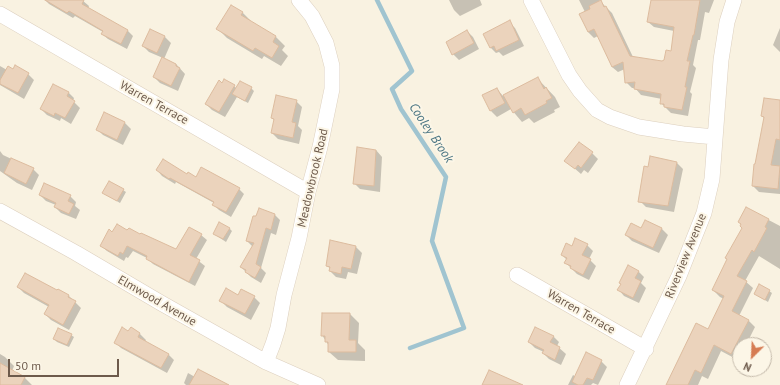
<!DOCTYPE html>
<html>
<head>
<meta charset="utf-8">
<style>
	body { margin:0 }
	#map { position:relative; width:780px; height:385px; overflow:hidden; background:#f9f2e1; font-family:"PT Sans",sans-serif }
	canvas { display:block }
	.north { position:absolute; left:732px; top:337px; width:40px; height:40px; box-sizing:border-box; background:#fcf6e7; border:1px solid #c3b8a9; border-radius:50%; rotate:204deg; font-size:11px; font-weight:700; line-height:16px; text-align:center; color:#6d5a4b }
	.north::after { content:''; display:block; margin:auto; width:14px; height:18px; background:#d67c53; clip-path:polygon(50% 0,100% 100%,50% 72%,0 100%) }
	.scale { position:absolute; left:8px; top:359px; width:111px; height:18px; box-sizing:border-box; border:2px solid #6d5a4b; border-top:0; padding-left:5px; font-size:12px; line-height:14px; white-space:nowrap; color:#6d5a4b; -webkit-text-stroke:3px #fcf6e7; paint-order:stroke }
</style>
</head>
<body>
<div id="map">
<canvas width="780" height="385"></canvas>
<div class="north">N</div>
<div class="scale">50 m</div>
</div>
<script>
const c = document.querySelector('canvas').getContext('2d');
c.lineJoin = 'round';
function fill(path, color) {
  c.fillStyle = color;
  c.fill(path, 'evenodd');
}
function poly(rows) {
  const path = new Path2D();
  for (const r of rows) {
    path.moveTo(r[0], r[1]);
    for (let i = 2; i < r.length; i += 2) path.lineTo(r[i], r[i + 1]);
  }
  return path;
}
function strokePath(path, color, width, dash) {
  c.strokeStyle = color;
  c.lineWidth = width;
  c.lineCap = dash ? 'butt' : 'round';
  c.setLineDash(dash || []);
  c.stroke(path);
}
function label(font, color, halo, rows, align = 'center') {
  c.font = font + ' "PT Sans",sans-serif';
  c.lineWidth = 4;
  c.setLineDash([]);
  c.textBaseline = 'middle';
  c.strokeStyle = halo;
  c.fillStyle = color;
  for (const [text, x, y, turn = 0] of rows) {
    c.save();
    c.translate(x, y);
    c.rotate((+turn || 0) * Math.PI / 180);
    c.textAlign = isNaN(turn) ? turn : align;
    if (halo) c.strokeText(text, 0, 0);
    c.fillText(text, 0, 0);
    c.restore();
  }
}
const shadow = poly([
	[45,0,82,0,89,6,88,9,128,31,133,36,127,49,108,39,102,34,103,32,75,16,73,18,49,4],
	[449,0,480,0,482,5,460,16,454,10],
	[579,0,599,0,612,13,633,57,663,62,671,52,674,31,654,27,648,22,678,0,714,0,709,13,705,12,700,40,698,40,693,65,696,68,690,92,692,94,688,116,671,113,661,103,662,99,641,95,635,88,632,88,626,82,625,69,618,72,612,67,598,36,594,38,588,32,580,15,585,12],
	[242,12,251,21,250,22,276,37,285,46,282,50,288,56,281,66,264,56,262,59,227,38,218,29],
	[509,22,515,28,524,46,503,56,499,52,496,53,490,47],
	[780,28,780,52,773,45],
	[150,31,165,37,171,43,164,59,176,64,185,74,178,91,160,83,154,77,163,58,149,52,143,46],
	[467,31,473,37,479,49,459,60,453,54],
	[0,66,7,70,28,74,34,80,24,99,0,85],
	[537,78,555,97,560,107,554,110,555,112,534,123,529,118,522,122,511,109,497,117,491,111,483,96,497,89,503,96],
	[223,84,234,86,236,88,251,88,254,91,248,103,237,97,225,117,212,110,206,104],
	[68,92,74,98,73,101,80,108,71,124,61,118,60,121,47,115,41,109],
	[296,101,302,107,298,126,302,130,299,144,278,139,272,133,275,121,272,118],
	[780,101,780,194,759,192,753,186,764,118,762,116],
	[105,113,125,123,131,129,123,145,103,135,97,129],
	[376,150,382,157,380,192,360,189,354,183],
	[0,151,3,155,33,169,39,175,32,190,17,183,0,171],
	[592,153,598,159,588,173,584,170,581,174,566,161],
	[677,163,683,169,674,212,646,207,640,201,649,168],
	[157,170,188,175,239,189,244,194,231,217,219,210,213,204,214,203,176,182,175,184,162,176],
	[123,190,126,192,120,203,103,193],
	[40,195,70,196,76,202,75,206,80,210,76,219,61,213,55,207,56,205,46,201],
	[746,208,780,226,780,269,759,256,745,281,753,288,739,316,748,320,755,327,746,345,740,345,740,356,738,360,721,351,708,379,702,376,698,385,671,385,709,330,724,299,720,297,713,290,743,228,739,222],
	[259,210,275,215,280,220,276,235,271,233,261,268,266,273,261,283,251,277,241,267,253,247,247,241],
	[646,221,662,229,668,235,659,253,632,241,626,235,642,230],
	[229,228,232,231,226,242,214,234],
	[128,232,177,250,201,235,207,240,196,259,205,266,195,286,153,264,147,258,133,251,128,258,126,257,124,261,107,251,101,246,113,233],
	[331,242,356,247,362,253,357,274,348,272,346,279,336,277,330,271,331,269,327,266],
	[587,245,593,251,589,259,596,266,589,280,577,274,566,263,567,260,562,255,572,247],
	[638,271,644,277,641,283,646,288,639,303,624,296,619,290],
	[18,287,58,292,58,290,69,296,81,308,69,330,51,320,45,314,49,307,24,293],
	[769,291,772,293,768,302,755,294],
	[238,296,254,297,260,303,251,320,227,307,221,301],
	[350,314,359,323,358,343,365,350,365,361,338,360,329,352,329,346,322,335],
	[129,332,140,334,146,340,145,342,168,354,174,360,167,373,121,348,115,342],
	[71,335,74,337,69,347,57,342,54,339],
	[553,336,559,342,557,346,566,354,561,365,549,359,543,353,544,352,535,348,529,342],
	[0,354,5,357,14,366,12,371,25,378,32,385,0,385],
	[601,361,607,367,598,385,593,383,591,385,568,385,573,375,576,377],
	[188,373,195,377,221,385,186,385,184,383]
]);
const stream = poly([
	[377,0,412,71,392,89,401,109,446,177,432,241,464,328,410,348]
]);
const building = poly([
	[45,0,84,0,82,4,128,30,121,44,101,34,103,31,69,11,67,13,45,0],
	[601,0,604,7,606,6,630,56,662,61,664,60,666,50,671,51,674,27,647,22,651,0,700,0,694,35,693,35,687,61,690,61,685,87,687,87,682,110,664,107,664,104,660,104,661,94,634,89,635,82,625,83,623,62,612,67,594,29,588,32,579,14,590,9,589,6,601,0],
	[231,5,243,12,241,15,276,36,273,42,279,46,272,58,255,48,253,51,216,29,231,5],
	[510,20,519,40,496,51,494,46,490,48,483,34,510,20],
	[150,29,165,36,157,53,142,46,150,29],
	[467,30,474,43,452,55,446,42,467,30],
	[162,57,176,64,176,66,180,68,171,86,153,77,162,57],
	[15,65,29,73,18,93,0,84,0,80,8,66,13,69,15,65],
	[538,77,544,89,546,87,552,98,546,101,547,103,525,115,521,108,513,113,503,95,538,77],
	[224,79,235,85,219,112,205,104,219,80,222,83,224,79],
	[240,81,252,87,245,101,232,94,240,81],
	[53,84,69,92,67,96,75,101,65,118,55,113,54,116,40,109,53,84],
	[497,88,505,103,490,111,482,95,497,88],
	[276,95,297,100,292,122,296,123,293,138,271,133,274,119,271,118,276,95],
	[764,98,780,100,780,140,776,139,771,165,780,166,778,189,752,186,754,164,755,164,764,117,761,116,764,98],
	[104,112,125,122,117,140,96,130,104,112],
	[579,142,593,152,581,168,578,165,575,169,564,161,579,142],
	[357,147,376,150,374,186,353,184,357,147],
	[650,156,677,162,668,206,638,202,644,166,648,167,650,156],
	[11,158,34,168,26,184,4,173,11,158],
	[163,159,187,174,188,172,196,177,201,167,240,188,226,212,212,205,214,202,170,178,169,179,156,170,163,159],
	[109,181,124,189,117,201,102,193,109,181],
	[44,183,71,195,68,201,74,204,69,214,54,207,56,203,39,195,44,183],
	[746,207,769,219,765,227,767,228,754,252,752,250,737,276,747,281,732,311,749,320,731,354,714,345,701,373,695,370,688,385,666,385,696,323,708,329,724,296,712,290,727,259,725,258,742,228,740,226,741,224,738,222,746,207],
	[259,208,275,214,271,230,266,228,256,264,261,267,255,278,245,272,246,270,240,267,254,243,246,241,253,216,256,216,259,208],
	[645,220,662,228,653,248,625,235,631,223,641,228,645,220],
	[219,222,230,228,223,239,213,234,219,222],
	[117,224,127,230,129,228,140,234,141,233,176,249,189,227,202,234,190,255,200,260,189,282,146,259,147,256,127,246,123,254,120,252,118,256,100,246,109,229,112,232,117,224],
	[575,238,588,244,582,255,591,259,583,275,570,268,571,266,564,263,567,258,561,255,566,243,572,246,575,238],
	[330,240,356,246,351,269,342,267,341,274,329,271,330,267,326,266,330,240],
	[628,265,639,271,635,278,641,281,633,298,617,290,621,284,619,283,628,265],
	[25,273,57,290,58,289,69,295,68,297,76,301,63,325,44,314,49,305,17,287,25,273],
	[759,284,770,290,765,300,754,294,759,284],
	[226,288,238,295,241,289,255,296,245,314,219,301,226,288],
	[322,313,350,313,349,340,356,340,356,352,328,352,328,342,325,342,325,336,321,336,322,313],
	[122,327,128,331,131,327,140,333,138,337,169,354,161,368,114,343,122,327],
	[535,327,554,336,550,342,560,347,555,360,542,353,544,350,528,342,535,327],
	[58,328,72,334,67,345,53,339,58,328],
	[586,352,602,360,593,380,587,378,583,385,578,385,572,382,586,352],
	[0,363,25,377,21,385,0,385,0,363],
	[198,369,229,385,189,385,198,369],
	[489,370,523,385,482,385,489,370]
]);
const minor = poly([
	[531,0,569,75,580,91,597,110,610,117,639,127,683,134,715,137],
	[0,14,308,192],
	[0,211,76,253,161,303,266,362,318,385],
	[517,275,646,349],
	[266,362,273,344,278,328,284,295,299,238,308,192,320,147,332,89,332,66,326,43,312,16,299,0],
	[627,385,679,276,704,213,712,179,721,60,727,22,734,0]
]);
const streetNames = [
	["Warren Terrace",154,103,29],
	["Meadowbrook Road",313,178,-77],
	["Riverview Avenue",686,256,-68],
	["Elmwood Avenue",157,301,30],
	["Warren Terrace",581,312,30]
];
const waterNames = [
	["Cooley Brook",431,133,56]
];
fill(shadow, '#0003');
strokePath(stream, '#a0c4d0', 4.5);
fill(building, '#ebd3bc');
strokePath(building, '#dcbb9e', 1);
strokePath(minor, '#dccfbe', 16);
strokePath(minor, '#fff', 15);
label('12px', '#6d5a4b', '#fcf6e7', streetNames);
label('italic 13px', '#4c7684', '#fcf6e7', waterNames);
</script>
</body>
</html>
